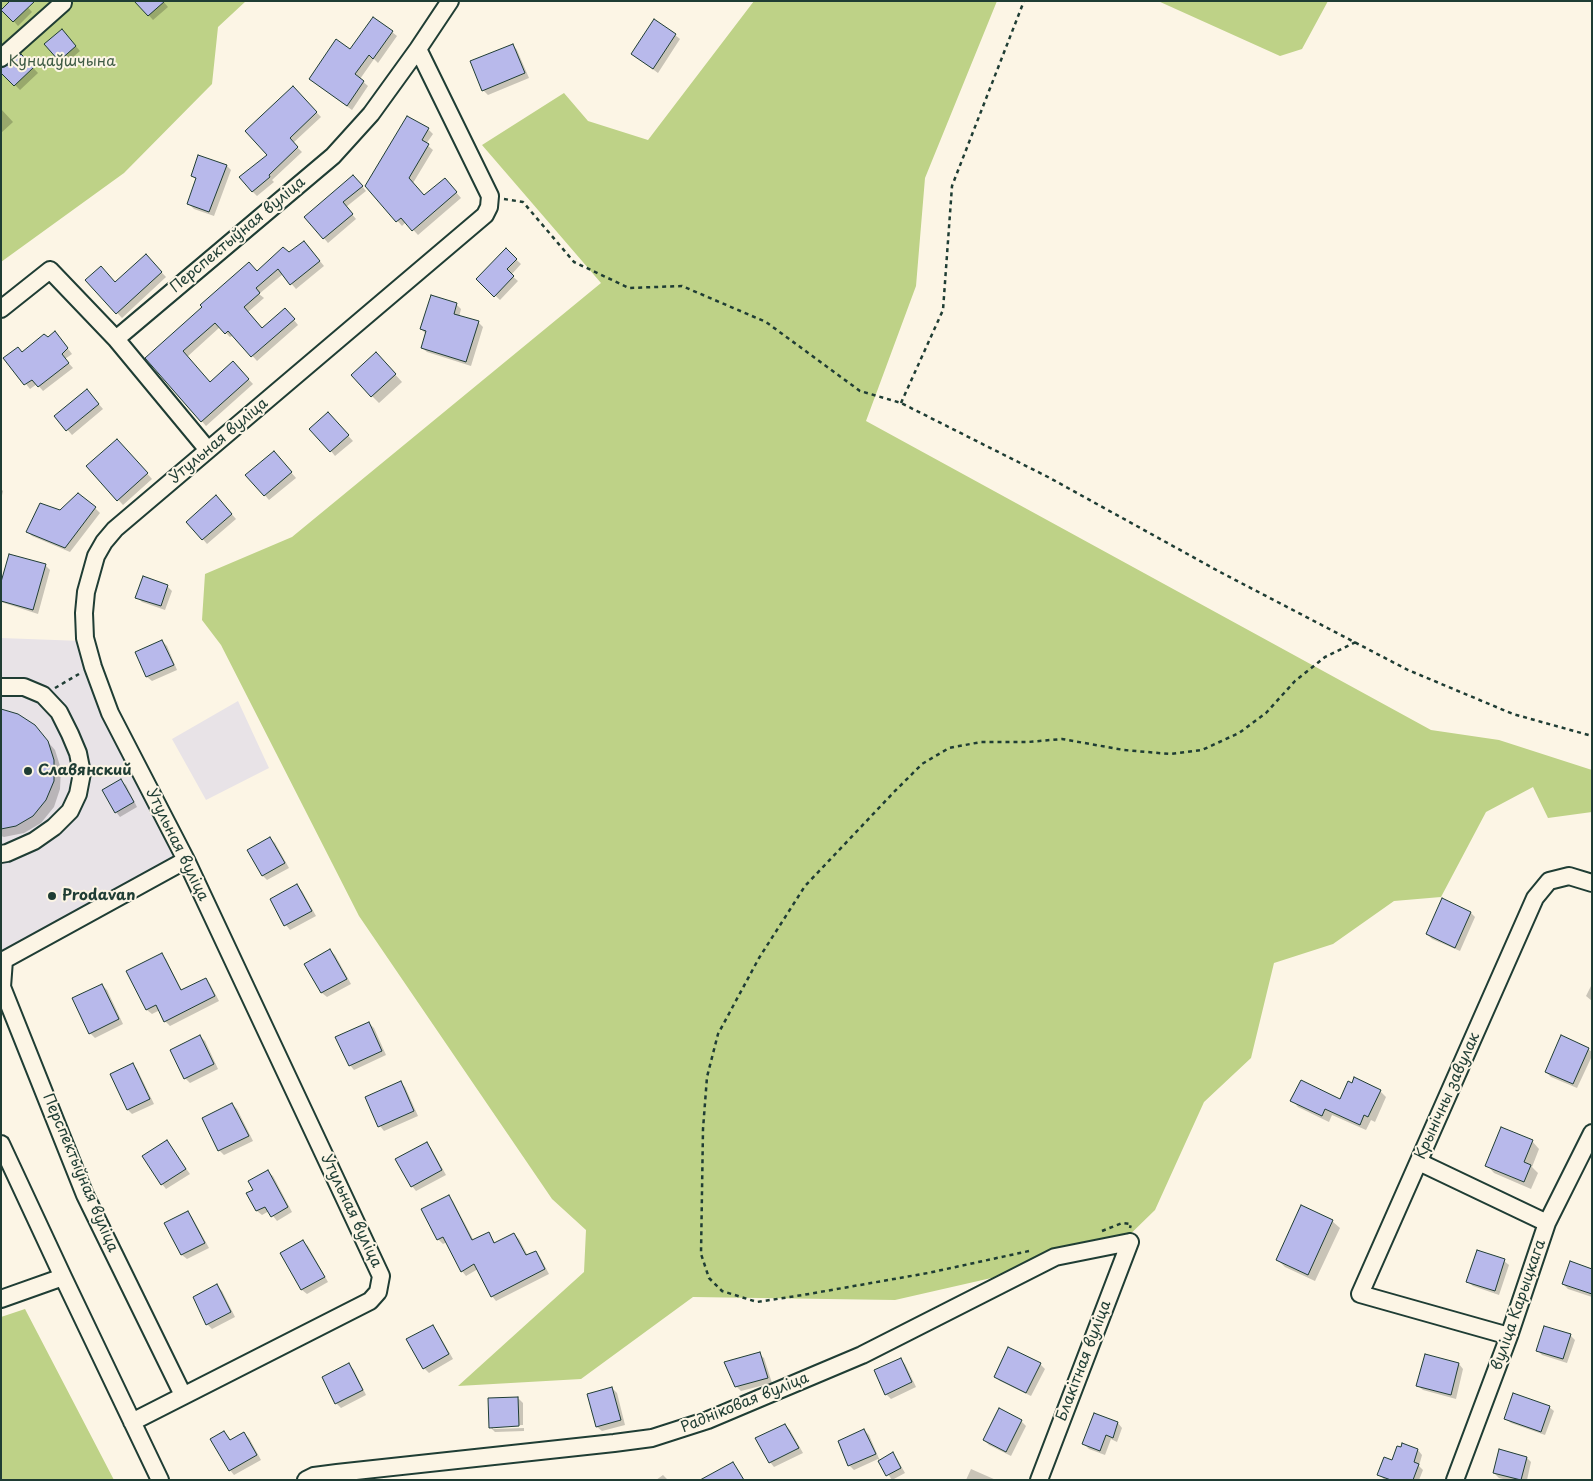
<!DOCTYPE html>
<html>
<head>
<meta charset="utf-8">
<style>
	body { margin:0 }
	#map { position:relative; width:1593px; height:1481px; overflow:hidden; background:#fcf5e5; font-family:"Playpen Sans",sans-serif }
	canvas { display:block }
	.frame { position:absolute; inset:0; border:2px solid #1f3d34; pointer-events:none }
</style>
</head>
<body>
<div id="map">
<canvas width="1593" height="1481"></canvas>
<div class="frame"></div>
</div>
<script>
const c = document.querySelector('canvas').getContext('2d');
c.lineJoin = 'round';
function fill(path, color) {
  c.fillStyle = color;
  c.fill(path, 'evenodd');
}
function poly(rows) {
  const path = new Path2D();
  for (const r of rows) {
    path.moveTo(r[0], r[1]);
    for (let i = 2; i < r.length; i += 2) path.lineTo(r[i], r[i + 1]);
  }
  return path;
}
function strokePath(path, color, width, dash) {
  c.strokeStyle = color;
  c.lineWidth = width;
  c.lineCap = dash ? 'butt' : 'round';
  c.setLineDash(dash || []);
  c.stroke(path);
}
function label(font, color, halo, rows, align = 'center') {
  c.font = font + ' "Playpen Sans",sans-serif';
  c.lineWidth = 4;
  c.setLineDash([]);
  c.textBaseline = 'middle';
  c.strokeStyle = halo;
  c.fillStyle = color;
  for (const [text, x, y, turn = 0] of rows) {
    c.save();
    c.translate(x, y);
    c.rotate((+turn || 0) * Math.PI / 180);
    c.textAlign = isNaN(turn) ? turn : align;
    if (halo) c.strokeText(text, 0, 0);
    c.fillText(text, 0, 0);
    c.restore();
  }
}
const built = poly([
	[1,638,82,641,177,857,1,952],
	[238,701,269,768,206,800,172,739]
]);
const green = poly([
	[1,1,246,1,218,27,212,84,124,173,1,262],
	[754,1,997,1,925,178,916,286,866,421,1431,730,1499,740,1592,770,1592,812,1548,818,1533,787,1486,812,1441,897,1394,901,1333,944,1274,963,1251,1058,1204,1102,1155,1210,1114,1250,895,1300,693,1297,581,1379,458,1386,584,1272,586,1230,552,1199,359,916,221,645,202,620,205,574,292,537,601,283,482,145,564,93,588,121,648,140],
	[1158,1,1328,1,1302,49,1280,56],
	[25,1309,114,1480,1,1480,1,1317]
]);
const shadow = poly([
	[22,1,32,12,18,26,3,9],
	[136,1,163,1,168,7,153,20],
	[392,32,397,36,378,63,374,59,360,79,368,86,352,110,310,79,350,50],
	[66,35,80,51,65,64,46,44],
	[675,35,680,39,658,73,632,54],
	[513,45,517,50,529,78,488,95,483,90],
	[21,55,38,73,20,90,1,71],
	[293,88,321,117,293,143,302,152,272,180,274,182,257,196,252,191,269,155],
	[1,109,13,122,1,133],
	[428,129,433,134,426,144,433,150,413,183,425,196,449,184,461,198,418,235,406,222,402,226,367,186],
	[227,166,231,170,214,216,194,209,189,204,197,180,192,176],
	[357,180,366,191,346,207,356,219,328,243,306,217],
	[309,248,324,266,296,289,283,274,259,294,264,298,248,312,263,329,289,314,298,325,257,361,234,335,230,337,220,327,187,357,211,384,238,368,253,384,206,426,147,358,257,273,289,254],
	[506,250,521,264,511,275,518,281,500,300,478,279],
	[146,256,166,277,122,318,87,281,115,284],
	[456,304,461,309,459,317,478,322,483,327,471,366,427,352,422,348,426,334,421,329],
	[60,338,72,354,65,359,73,368,43,391,37,384,30,389,5,358],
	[383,361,402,382,379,403,372,396],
	[91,395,103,409,72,435,56,416],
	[333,419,353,441,335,456,331,451],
	[122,445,152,479,123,505,88,466],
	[278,457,296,478,269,500,247,475],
	[1,489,3,491,1,500],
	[221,502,236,519,207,544,188,522],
	[95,508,100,513,70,552,32,536,28,532,60,512],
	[10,555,46,566,50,570,38,614,1,602,1,586],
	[167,586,172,591,165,610,142,602,137,597],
	[162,641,167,646,177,670,152,681,147,677,136,653],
	[1,711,34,726,55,750,61,769,60,789,54,807,41,823,24,833,4,837,1,836],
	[121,781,126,785,137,807,120,817,116,812],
	[270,838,275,843,289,868,267,880,263,876,248,851],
	[297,886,302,891,316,916,290,930,286,925],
	[1471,913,1475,917,1460,951,1432,939,1427,934],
	[330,950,335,955,351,984,327,997,322,993,306,964],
	[161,954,166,959,182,991,206,979,210,984,219,1001,170,1026,165,1021,160,1010,152,1014,147,1010],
	[1592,984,1592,1001,1586,996],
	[102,985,107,990,123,1024,95,1038,90,1033],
	[369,1023,374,1028,386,1055,354,1070,350,1065],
	[200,1036,205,1041,218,1069,190,1083,185,1078],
	[1588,1049,1592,1052,1592,1056,1577,1088,1551,1077,1546,1072],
	[133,1065,137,1069,154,1104,132,1114,128,1110],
	[400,1082,405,1087,418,1116,384,1131,380,1126],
	[1380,1091,1386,1097,1375,1122,1371,1120,1366,1130,1332,1115,1329,1122,1298,1107,1292,1100,1341,1101],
	[232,1104,237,1109,253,1141,224,1155,219,1150,203,1119],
	[1532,1141,1539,1149,1532,1167,1538,1173,1531,1189,1494,1173,1487,1165],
	[167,1142,190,1174,166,1189,162,1184],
	[426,1143,431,1148,446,1175,416,1191,412,1186],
	[268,1172,273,1176,292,1212,277,1221,269,1211,262,1215,257,1211,248,1194,255,1190],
	[448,1196,453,1201,474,1241,488,1233,496,1244,514,1234,519,1239,528,1256,536,1252,540,1257,549,1274,496,1301,492,1296,478,1269,466,1276,462,1271,447,1242,443,1244,438,1239],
	[188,1212,192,1217,209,1248,187,1259,182,1255,166,1224],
	[1332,1221,1340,1228,1315,1281,1285,1267,1278,1260],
	[303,1242,308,1246,328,1282,307,1294,302,1290,282,1254],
	[1504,1261,1509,1265,1499,1295,1473,1286,1468,1282],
	[1592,1270,1592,1297,1568,1289,1563,1284],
	[217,1286,222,1291,235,1317,212,1329,207,1324],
	[432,1326,437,1331,453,1359,429,1373,424,1368],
	[1570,1335,1575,1340,1567,1363,1542,1355,1538,1351],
	[759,1354,764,1358,772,1383,741,1391,736,1386],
	[900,1359,905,1364,916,1387,891,1399,886,1394],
	[1040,1364,1045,1369,1031,1396,1000,1381,995,1377],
	[1459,1364,1463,1369,1456,1399,1423,1390,1418,1386],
	[349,1365,354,1370,366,1395,341,1408,336,1403],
	[612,1388,617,1393,625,1425,602,1431,597,1427],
	[518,1398,523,1403,523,1425,493,1426,493,1429,524,1428,524,1431,495,1432,490,1427],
	[1549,1407,1554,1411,1545,1435,1511,1423,1506,1419],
	[1095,1415,1118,1423,1122,1428,1117,1442,1111,1439,1105,1455,1089,1449,1084,1444],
	[1021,1421,1026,1426,1011,1456,989,1445,984,1440],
	[785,1425,790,1430,803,1453,774,1467,770,1462],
	[864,1430,869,1435,880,1461,892,1454,897,1459,905,1473,892,1480,878,1459,854,1470,849,1465],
	[224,1433,231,1441,244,1434,249,1438,261,1460,234,1475,230,1470],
	[1418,1450,1422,1455,1419,1466,1423,1470,1419,1480,1385,1480,1379,1475,1393,1461],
	[1527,1458,1531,1462,1527,1480,1507,1480,1499,1478,1494,1473],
	[971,1469,996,1480,966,1480],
	[663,1475,668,1480,656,1480]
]);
const building = poly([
	[10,1,35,1,13,22,1,10,10,1],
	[134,1,165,1,148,16,134,1],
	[373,17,393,31,373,59,369,55,355,74,364,81,347,106,309,79,336,39,350,49,373,17],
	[654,19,676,34,653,69,631,54,654,19],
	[62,29,76,46,59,61,44,44,62,29],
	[513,44,525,73,482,91,470,61,513,44],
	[21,54,34,67,14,86,1,73,1,68,8,65,21,54],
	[293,86,317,112,290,138,298,147,269,175,270,177,252,192,239,177,267,155,245,131,293,86],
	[407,116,429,128,422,140,429,144,409,178,424,195,445,178,457,192,412,231,401,218,396,222,365,186,407,116],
	[198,155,227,165,209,212,187,204,196,178,191,176,198,155],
	[353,175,363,186,343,202,353,214,323,239,304,217,353,175],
	[304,241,320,261,290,285,278,269,256,288,260,293,244,307,262,328,285,308,295,319,251,357,228,331,225,334,215,323,183,351,210,382,233,361,249,379,201,422,145,358,202,307,200,305,249,262,257,271,283,247,289,252,304,241],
	[506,248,517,259,507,269,514,276,494,297,476,279,506,248],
	[146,254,162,272,116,314,85,280,101,266,115,282,146,254],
	[431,295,457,303,454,314,479,321,466,362,421,348,426,331,420,329,431,295],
	[55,331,68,348,62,354,69,363,38,387,32,380,24,385,3,358,18,347,22,352,44,334,48,337,55,331],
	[376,352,396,374,371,397,351,375,376,352],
	[87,389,99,404,66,431,54,416,87,389],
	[328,412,349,435,330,452,309,429,328,412],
	[117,439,148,473,117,501,86,466,117,439],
	[274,451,292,472,264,496,245,475,274,451],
	[78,493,96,507,65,548,26,532,40,503,60,510,78,493],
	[216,495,232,514,202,540,186,522,216,495],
	[9,554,46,564,33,610,1,601,1,582,9,554],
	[143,576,168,585,161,606,135,598,143,576],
	[162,640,174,665,146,677,135,652,162,640],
	[1,709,18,714,35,725,48,741,54,760,54,781,46,800,33,816,16,826,1,829,1,709],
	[121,779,134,802,115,813,102,790,121,779],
	[270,837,285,863,262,876,247,850,270,837],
	[297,884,312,911,284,926,270,899,297,884],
	[1442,898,1471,912,1455,948,1426,934,1442,898],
	[330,949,347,979,321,993,304,964,330,949],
	[162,953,181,990,206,978,215,996,164,1022,156,1005,146,1010,126,971,162,953],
	[102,984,119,1019,89,1034,72,998,102,984],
	[369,1022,382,1051,349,1066,335,1037,369,1022],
	[200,1035,214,1064,184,1079,170,1050,200,1035],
	[1561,1035,1589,1048,1573,1084,1545,1072,1561,1035],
	[133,1063,150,1099,127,1110,110,1074,133,1063],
	[1354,1077,1381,1090,1368,1117,1364,1115,1360,1125,1325,1109,1322,1116,1290,1101,1301,1080,1340,1099,1348,1081,1352,1083,1354,1077],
	[401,1081,414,1111,378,1127,365,1097,401,1081],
	[232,1103,249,1136,218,1151,202,1118,232,1103],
	[1501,1127,1533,1140,1524,1162,1531,1165,1524,1182,1485,1166,1501,1127],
	[167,1140,186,1169,161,1185,142,1156,167,1140],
	[427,1142,442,1170,411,1187,395,1159,427,1142],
	[268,1170,288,1207,271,1217,265,1207,256,1211,246,1193,253,1190,248,1181,268,1170],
	[449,1195,472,1240,489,1232,494,1243,514,1233,526,1255,536,1251,545,1269,491,1297,474,1264,461,1272,443,1237,437,1240,421,1209,449,1195],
	[1301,1205,1333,1220,1308,1275,1276,1260,1301,1205],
	[188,1211,205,1243,181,1255,164,1223,188,1211],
	[303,1240,325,1277,301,1290,280,1253,303,1240],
	[1477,1250,1505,1259,1495,1291,1466,1282,1477,1250],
	[1570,1261,1592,1269,1592,1294,1562,1284,1570,1261],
	[217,1284,231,1312,206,1325,193,1297,217,1284],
	[433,1325,449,1354,423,1369,406,1339,433,1325],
	[1544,1326,1571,1334,1563,1359,1536,1351,1544,1326],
	[1008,1347,1041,1363,1026,1393,994,1377,1008,1347],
	[760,1352,768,1378,735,1387,724,1362,760,1352],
	[1425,1354,1459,1363,1451,1395,1416,1386,1425,1354],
	[901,1358,912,1382,885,1395,874,1370,901,1358],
	[349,1363,363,1390,335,1404,322,1377,349,1363],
	[612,1387,621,1420,596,1427,587,1394,612,1387],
	[1513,1393,1550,1406,1541,1432,1504,1419,1513,1393],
	[518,1397,519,1426,489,1428,488,1398,518,1397],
	[999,1408,1022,1420,1006,1452,983,1440,999,1408],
	[1094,1413,1118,1422,1113,1438,1106,1435,1100,1451,1082,1444,1094,1413],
	[785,1424,799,1448,769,1463,755,1438,785,1424],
	[864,1429,876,1454,848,1466,838,1441,864,1429],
	[224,1431,230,1440,244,1432,257,1455,229,1471,210,1439,224,1431],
	[1402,1443,1418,1449,1414,1462,1419,1464,1413,1480,1391,1480,1377,1475,1384,1457,1392,1460,1397,1446,1401,1447,1402,1443],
	[1499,1449,1527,1457,1521,1480,1493,1473,1499,1449],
	[893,1452,901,1468,886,1476,878,1461,893,1452],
	[733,1462,744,1480,700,1480,733,1462]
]);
const path = poly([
	[504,199,523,202,574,262,629,288,682,286,766,322,860,391,901,403,1048,477,1220,572,1408,670,1513,714,1592,736],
	[901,403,943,310,952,186,1024,1],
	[55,688,79,674],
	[1102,1231,1122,1223,1131,1224,1130,1228],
	[1029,1251,928,1273,803,1295,757,1302,722,1291,709,1278,701,1254,703,1129,707,1077,718,1034,759,958,805,886,894,792,922,764,949,748,981,742,1028,742,1062,739,1124,750,1170,754,1202,750,1239,733,1266,713,1295,681,1325,657,1356,642]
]);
const minor = poly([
	[1,58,63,3],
	[1,309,50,270,116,339,333,156,371,114,418,49,450,1],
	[116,339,208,450],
	[1,687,24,687,43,695,59,712,70,734,78,753,82,773,78,794,70,811,54,827,34,841,7,853,1,854],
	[1,1144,63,1277,160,1480],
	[1419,1162,1547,1223],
	[1,1299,63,1277],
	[1509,1336,1360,1294,1535,898,1549,881,1569,876,1592,883],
	[183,1395,85,1195,2,987,4,960,186,860],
	[132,1422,370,1301,378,1292,381,1276,186,860,110,713,93,667,85,638,84,613,86,592,96,556,104,542,115,529,485,215,489,207,490,196,418,49],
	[306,1480,314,1476,337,1473,614,1443,652,1438,708,1420,862,1355,1055,1257,1130,1242],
	[1039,1480,1130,1242],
	[1455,1480,1509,1336,1547,1223,1592,1133]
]);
const markers = [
	[28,771,5,"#1f3d34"],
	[52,896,5,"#1f3d34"]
];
const parkNames = [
	["Кунцаўшчына",62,62]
];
const streetNames = [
	["Перспектыўная вуліца",238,235,-40],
	["Утульная вуліца",219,441,-40],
	["Утульная вуліца",177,845,64],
	["Крынічны завулак",1448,1096,-66],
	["Перспектыўная вуліца",80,1173,67],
	["Утульная вуліца",351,1211,65],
	["вуліца Карыцкага",1519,1305,-71],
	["Блакітная вуліца",1084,1361,-69],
	["Радніковая вуліца",745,1403,-22]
];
const poiNames = [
	["Славянский",38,771],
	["Prodavan",62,896]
];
fill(built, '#e8e3e7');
fill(green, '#bed287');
fill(shadow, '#0003');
fill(building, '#b8b9eb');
strokePath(building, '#1f3d34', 1);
strokePath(minor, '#1f3d34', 20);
strokePath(path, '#1f3d34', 2.5, [4, 4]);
strokePath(minor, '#fcf5e5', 16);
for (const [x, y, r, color] of markers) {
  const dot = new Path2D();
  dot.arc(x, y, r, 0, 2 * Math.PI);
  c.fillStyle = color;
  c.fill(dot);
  strokePath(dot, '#fcf5e5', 2);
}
label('15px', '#3f5b45', '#fcf5e5', parkNames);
label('15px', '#1f3d34', '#fcf5e5', streetNames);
label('bold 15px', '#1f3d34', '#fcf5e5', poiNames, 'left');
</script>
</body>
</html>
